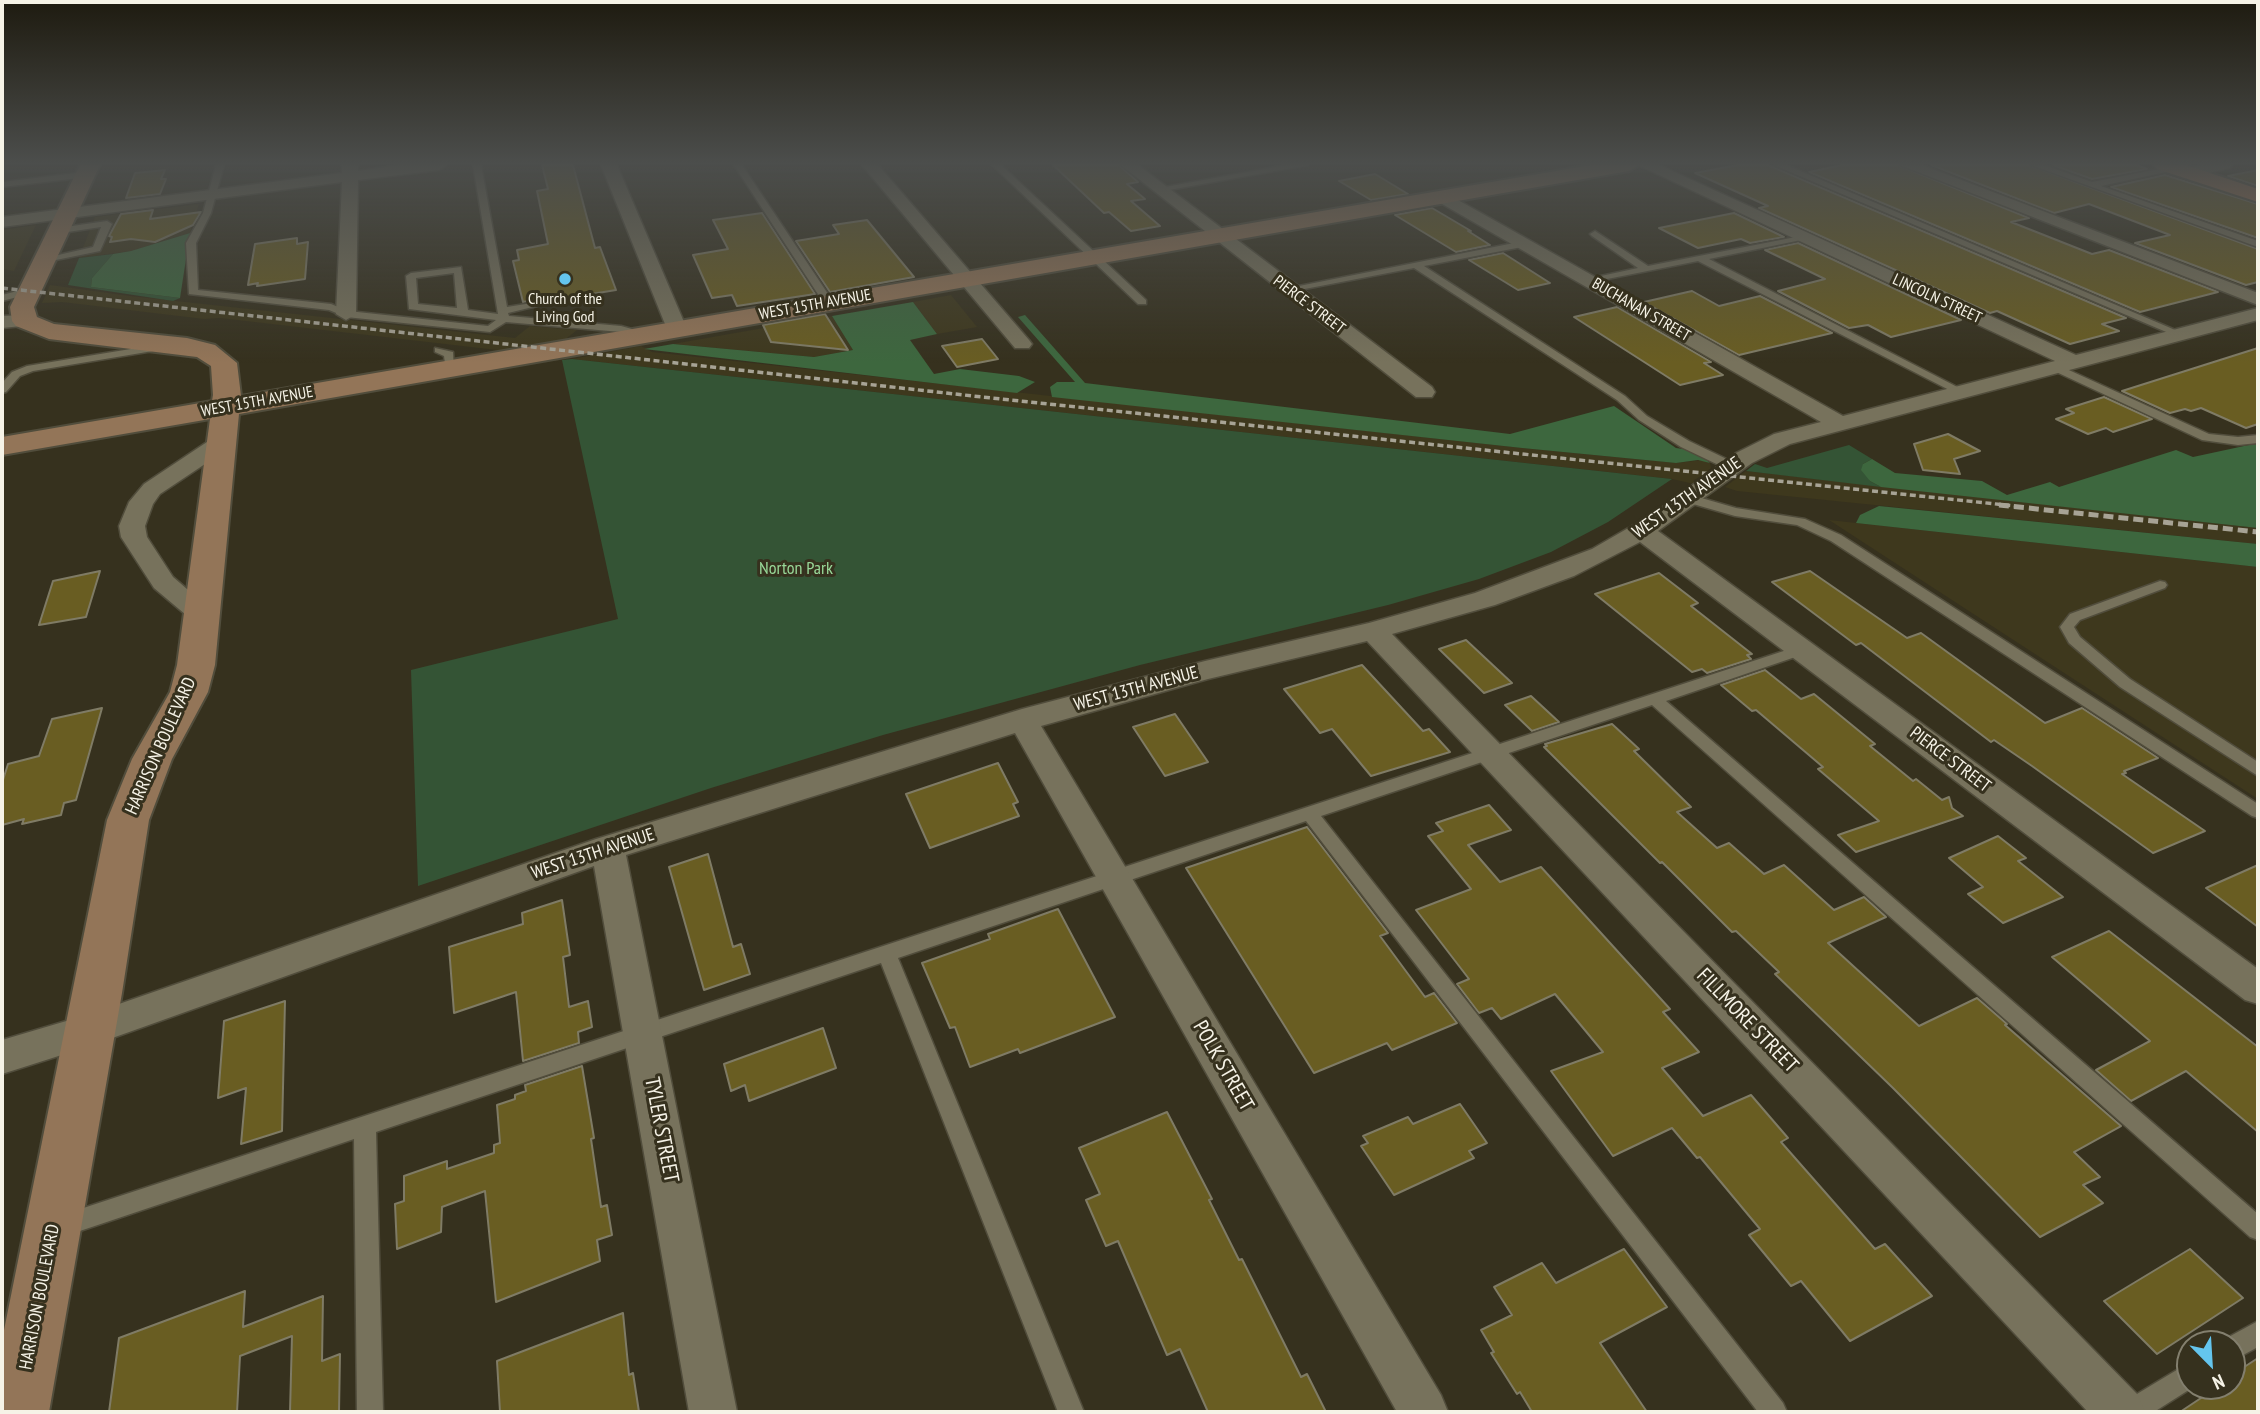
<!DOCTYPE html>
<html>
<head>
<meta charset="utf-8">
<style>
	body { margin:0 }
	#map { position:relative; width:2260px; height:1414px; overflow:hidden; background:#36311e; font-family:"PT Sans Narrow",sans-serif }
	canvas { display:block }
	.frame { position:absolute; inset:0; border:4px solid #f6f3e7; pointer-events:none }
	.north { position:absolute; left:2176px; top:1330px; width:70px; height:70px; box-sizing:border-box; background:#36311e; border:2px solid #837f6e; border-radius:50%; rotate:156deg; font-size:19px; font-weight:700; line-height:28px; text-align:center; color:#f6f3e7 }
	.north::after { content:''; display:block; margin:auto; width:24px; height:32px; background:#64c5ee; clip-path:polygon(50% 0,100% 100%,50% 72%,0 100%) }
</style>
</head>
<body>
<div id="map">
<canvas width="2260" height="1414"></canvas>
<div class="frame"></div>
<div class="north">N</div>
</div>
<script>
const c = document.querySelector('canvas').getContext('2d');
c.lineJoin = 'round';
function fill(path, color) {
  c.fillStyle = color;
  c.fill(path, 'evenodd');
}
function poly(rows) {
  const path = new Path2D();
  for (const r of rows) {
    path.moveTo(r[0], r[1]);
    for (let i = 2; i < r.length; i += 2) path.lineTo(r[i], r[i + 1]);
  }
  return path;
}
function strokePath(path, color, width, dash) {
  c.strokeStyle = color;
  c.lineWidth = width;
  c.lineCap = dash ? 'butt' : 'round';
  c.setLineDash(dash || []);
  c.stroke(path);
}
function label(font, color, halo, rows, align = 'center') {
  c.font = font + ' "PT Sans Narrow",sans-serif';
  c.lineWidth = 6;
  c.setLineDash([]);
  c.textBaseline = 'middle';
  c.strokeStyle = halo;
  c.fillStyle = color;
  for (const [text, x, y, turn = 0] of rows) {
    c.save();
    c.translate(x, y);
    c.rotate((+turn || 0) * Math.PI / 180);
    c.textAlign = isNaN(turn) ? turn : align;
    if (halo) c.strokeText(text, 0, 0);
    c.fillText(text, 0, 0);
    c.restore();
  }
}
const built = poly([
	[2038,165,2139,165,2173,177,2110,190],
	[199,204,190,233,131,251,79,258,95,217],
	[36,225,14,271,2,269,2,230],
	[50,285,130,296,515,338,530,326,577,330,567,338,569,342,506,351,220,318,204,319,62,302,42,303],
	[951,295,977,327,937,334,913,302],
	[832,316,853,350,814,357,673,344],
	[641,346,652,352,1522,448,1676,463,1703,460,1710,463,1711,468,1694,484,1672,479,572,359],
	[1746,471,2258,528,2258,544,1737,491,1725,487],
	[1829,520,2258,567,2258,799]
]);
const green = poly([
	[113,254,92,278,91,287,180,298,173,301,68,285,79,258],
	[572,359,1672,479,1608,522,1551,552,1479,579,1388,605,1140,665,883,735,711,788,418,886,411,670,618,619,562,360],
	[1849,445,1872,459,1863,464,1870,481,1881,487,1746,471,1755,464,1767,468]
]);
const forest = poly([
	[190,233,180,298,91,287,92,278,113,254,131,251],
	[913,302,937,334,910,340,934,374,960,369,1019,376,1035,382,1017,393,644,349,673,344,814,357,853,350,832,316],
	[1025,315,1085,383,1510,434,1614,406,1676,448,1697,451,1710,463,1698,460,1676,463,1522,448,1052,397,1050,387,1057,382,1075,382,1018,317],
	[2258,443,2258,528,1881,487,1870,481,1861,470,1863,464,1872,459,1895,473,1982,481,2007,495,2050,482,2059,487,2176,450,2193,457],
	[1879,506,2258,544,2258,567,1856,523,1860,515]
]);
const building = poly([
	[542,165,573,165,595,248,600,247,616,290,537,303,532,300,523,302,513,261,519,260,517,250,548,244,537,191,548,189,542,165],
	[1053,165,1119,165,1138,182,1127,184,1145,199,1131,201,1160,226,1131,231,1109,212,1104,213,1053,165],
	[1738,165,1768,165,2126,318,2102,324,2119,331,2070,344,1997,311,1990,313,1759,208,1768,206,1695,173,1738,165],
	[1842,165,1898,165,2029,218,2011,222,2092,254,2109,250,2218,292,2140,312,1809,172,1842,165],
	[1931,165,2029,165,2258,249,2258,282,2246,285,2135,243,2170,235,2089,204,2054,213,1931,165],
	[2053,165,2137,165,2147,169,2092,179,2053,165],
	[165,170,161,179,166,179,160,194,126,198,135,173,165,170],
	[2258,170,2258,186,2228,176,2258,170],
	[1375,174,1408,194,1371,200,1339,181,1375,174],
	[2165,175,2258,204,2258,238,2111,187,2165,175],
	[1432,208,1471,231,1468,231,1490,245,1456,252,1395,215,1432,208],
	[153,210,150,219,201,212,193,225,155,242,131,239,110,242,112,237,109,236,121,214,153,210],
	[762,213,815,294,737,306,732,295,712,298,693,255,728,249,713,220,762,213],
	[1734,213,1784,237,1750,243,1741,239,1698,248,1659,228,1734,213],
	[867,220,914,277,830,292,796,241,839,234,833,225,867,220],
	[297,238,297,244,308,242,305,279,257,286,258,283,248,285,255,244,297,238],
	[1798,243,1961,320,1891,337,1868,325,1849,328,1778,291,1825,279,1765,250,1798,243],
	[1503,253,1550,283,1518,290,1469,260,1503,253],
	[1692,291,1719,306,1760,296,1832,333,1739,355,1644,302,1692,291],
	[1617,307,1711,362,1704,363,1723,375,1680,385,1574,317,1617,307],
	[825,314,848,350,771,342,763,325,825,314],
	[982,339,998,359,957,367,942,346,982,339],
	[2258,348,2258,424,2246,428,2201,408,2191,411,2185,409,2170,413,2122,391,2258,348],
	[2104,397,2152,419,2113,432,2106,428,2088,434,2056,419,2074,413,2066,409,2104,397],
	[1948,434,1980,451,1954,459,1960,474,1923,470,1914,444,1948,434],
	[100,571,86,617,39,625,53,581,100,571],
	[1810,571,1907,638,1921,633,2045,723,2082,708,2158,758,2124,771,2126,773,2122,774,2205,831,2153,853,2032,766,1994,740,1991,742,1861,643,1856,645,1772,582,1810,571],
	[1659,573,1698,603,1691,606,1752,654,1747,655,1751,659,1707,673,1702,669,1692,672,1595,594,1659,573],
	[1466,640,1512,683,1484,693,1439,649,1466,640],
	[1362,665,1423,731,1429,729,1450,752,1371,776,1332,729,1320,733,1284,689,1362,665],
	[1765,670,1801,699,1814,694,1875,744,1870,746,1913,781,1916,779,1942,800,1949,797,1952,808,1963,816,1856,852,1838,835,1879,821,1818,769,1823,767,1756,710,1752,711,1721,685,1765,670],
	[1531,696,1559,722,1532,731,1505,705,1531,696],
	[102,708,76,800,64,803,61,815,22,824,24,819,2,825,2,783,8,764,39,756,52,719,102,708],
	[1175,714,1208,762,1165,776,1133,727,1175,714],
	[1612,724,1639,749,1634,751,1691,807,1677,812,1717,848,1729,843,1764,874,1784,865,1834,910,1864,897,1886,917,1828,943,1919,1026,1977,998,2007,1024,2005,1025,2121,1126,2074,1152,2100,1177,2083,1185,2103,1203,2040,1237,1893,1088,1775,974,1779,972,1736,931,1732,932,1662,862,1660,863,1544,747,1547,746,1545,744,1612,724],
	[998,763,1018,802,1013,804,1019,816,930,848,906,794,998,763],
	[1489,805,1511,830,1468,845,1500,882,1541,867,1670,1009,1663,1012,1699,1052,1662,1068,1703,1116,1751,1095,1788,1138,1781,1142,1875,1249,1885,1244,1932,1296,1850,1341,1801,1281,1791,1286,1749,1235,1760,1229,1700,1157,1697,1158,1672,1128,1613,1156,1551,1071,1603,1052,1555,994,1501,1019,1492,1008,1479,1013,1457,984,1469,979,1416,910,1471,889,1428,836,1443,831,1436,823,1489,805],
	[1307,827,1388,933,1380,936,1425,997,1434,993,1457,1023,1392,1050,1387,1043,1314,1073,1186,868,1307,827],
	[1998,836,2026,858,2018,861,2063,897,2003,923,1968,894,1983,887,1949,858,1998,836],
	[708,854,733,947,741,944,750,974,704,990,669,867,708,854],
	[2258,865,2258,927,2206,888,2258,865],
	[562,900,570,955,563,957,569,1007,588,1001,592,1027,578,1032,579,1043,523,1061,516,992,454,1013,449,947,523,924,522,913,562,900],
	[1058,909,1115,1017,1020,1053,1018,1049,970,1067,955,1027,950,1028,922,963,990,939,988,934,1058,909],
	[2109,931,2258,1047,2258,1132,2186,1071,2131,1101,2096,1070,2150,1041,2052,957,2109,931],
	[285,1001,282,1131,241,1144,246,1088,218,1098,224,1021,285,1001],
	[823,1028,836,1068,749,1101,745,1085,731,1091,724,1064,823,1028],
	[582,1066,594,1138,591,1139,601,1207,607,1205,612,1235,597,1240,600,1261,496,1302,485,1191,442,1207,441,1232,397,1249,395,1204,404,1201,404,1176,447,1161,447,1169,494,1153,494,1145,500,1143,497,1105,515,1099,515,1095,526,1091,525,1085,582,1066],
	[1460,1104,1487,1143,1469,1151,1474,1158,1394,1195,1361,1146,1368,1143,1363,1136,1408,1117,1413,1124,1460,1104],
	[1167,1112,1212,1199,1209,1200,1239,1260,1242,1259,1301,1377,1307,1374,1326,1412,1208,1412,1180,1349,1167,1355,1118,1241,1106,1246,1086,1200,1100,1194,1079,1148,1167,1112],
	[1624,1249,1667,1307,1600,1343,1647,1412,1532,1412,1520,1392,1517,1394,1491,1353,1494,1352,1481,1330,1512,1315,1494,1287,1542,1263,1556,1283,1624,1249],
	[2190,1249,2243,1298,2157,1354,2104,1301,2190,1249],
	[245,1291,243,1327,323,1296,322,1361,340,1354,339,1412,290,1412,292,1336,240,1356,237,1412,109,1412,119,1338,245,1291],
	[623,1313,629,1375,633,1373,639,1412,500,1412,497,1361,623,1313],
	[2258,1358,2258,1412,2180,1412,2219,1386,2232,1386,2232,1375,2258,1358]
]);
const lane = poly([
	[216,165,224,165,211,213,196,243,198,290,331,304,348,311,488,326,496,320,409,309,406,276,411,273,461,267,468,310,498,314,473,165,481,165,507,307,532,303,537,306,508,313,509,316,621,326,650,334,645,337,621,332,506,322,490,332,346,317,329,310,189,294,186,243,203,213,216,165],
	[454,273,457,308,418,304,416,278,454,273],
	[734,165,742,165,834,303,833,305,825,305,734,165],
	[992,165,1001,165,1146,300,1146,304,1138,304,992,165],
	[1286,165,1308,165,1158,192,1154,189,1286,165],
	[1774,165,1786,165,2187,335,2178,337,1774,165],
	[2031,165,2044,165,2092,182,2175,166,2175,170,2101,186,2258,241,2258,247,2031,165],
	[85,172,89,175,88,177,2,187,2,182,85,172],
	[107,221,112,224,100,251,46,262,41,259,93,247,101,227,61,233,58,232,58,228,107,221],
	[1595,231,1648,266,1806,235,1806,239,1709,259,1967,392,1957,394,1698,261,1587,283,1587,279,1638,268,1592,236,1590,234,1595,231],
	[1524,241,1529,244,1527,246,1424,266,1625,396,1647,416,1689,441,1735,463,1735,469,1727,469,1681,447,1639,420,1617,400,1414,268,1289,292,1284,289,1524,241],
	[29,288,34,291,33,293,2,301,2,295,29,288],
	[161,344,165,345,165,349,33,371,20,376,6,392,2,393,2,383,12,372,27,366,161,344],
	[435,348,453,352,454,371,446,371,444,356,435,352,435,348],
	[2052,366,2060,366,2209,434,2238,437,2258,435,2258,443,2238,445,2202,440,2052,370,2052,366],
	[1691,495,1736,508,1805,519,1841,535,2258,804,2258,818,2252,816,1831,541,1797,525,1735,516,1686,502,1686,496,1691,495],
	[2160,581,2165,582,2167,585,2165,588,2080,620,2074,627,2080,637,2130,679,2258,762,2258,776,2120,687,2069,643,2060,627,2070,614,2160,581],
	[1802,645,1807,647,1809,650,1807,653,1666,701,2258,1214,2258,1240,2250,1237,1652,705,1321,816,1783,1403,1787,1412,1758,1412,1306,821,898,958,1084,1412,1058,1412,881,963,376,1132,383,1412,357,1412,354,1139,62,1237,54,1234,51,1226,54,1218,62,1215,1802,645],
	[2258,1321,2258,1347,2232,1361,2232,1344,2222,1344,2223,1340,2258,1321],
	[2190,1362,2190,1386,2195,1386,2154,1412,2118,1412,2122,1403,2190,1362]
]);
const street = poly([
	[342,165,358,165,358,171,400,165,446,165,439,170,358,180,356,314,346,320,336,314,342,182,2,227,2,217,342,173,342,165],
	[601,165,617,165,687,329,684,333,670,333,667,329,601,165],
	[862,165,878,165,1029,340,1032,344,1029,348,1015,348,862,165],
	[1121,165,1138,165,1432,387,1435,392,1432,397,1416,397,1121,165],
	[1638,165,1659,165,2076,355,2258,308,2258,320,1790,444,1752,463,1658,531,2258,969,2258,1004,2245,1000,1640,542,1574,576,1495,605,1392,634,2138,1395,2145,1412,2088,1412,1367,641,1208,679,1041,726,1441,1395,1448,1412,1397,1412,1015,733,626,855,737,1412,689,1412,594,866,90,1046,2,1074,2,1040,90,1014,596,839,1022,709,1205,661,1369,623,1475,593,1592,549,1656,512,1736,453,1774,434,1821,422,1437,201,1435,198,1437,195,1449,195,1843,416,2055,361,1638,165],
	[1900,165,1922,165,2258,293,2258,305,1900,165],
	[2201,165,2232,165,2230,168,2187,178,2179,173,2181,170,2201,165],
	[25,315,32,317,35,321,32,325,2,328,2,316,25,315],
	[221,436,229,438,232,443,229,448,160,494,153,504,145,526,147,537,173,577,216,614,212,620,202,622,192,620,154,588,121,537,119,526,129,502,144,484,213,438,221,436]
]);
const secondary = poly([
	[80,165,100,165,34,307,37,317,54,324,187,338,215,345,237,363,241,396,1591,165,1639,165,1629,171,239,414,215,665,208,692,172,759,149,820,122,993,49,1412,2,1412,2,1340,107,820,132,759,170,692,177,665,210,419,2,455,2,437,212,401,213,395,211,366,197,357,49,339,16,326,12,321,10,307,80,165]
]);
const primary = poly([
	[2154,165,2186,165,2258,189,2258,202,2157,169,2154,165]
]);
const railFar1 = poly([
	[2,288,973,396,2015,506]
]);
const rail = poly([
	[1999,505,2258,532]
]);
const markers = [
	[565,279,7,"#64c5ee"]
];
const farPoinames = [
	["Church of the",565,299],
	["Living God",565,317]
];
const farStreetnames = [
	["LINCOLN STREET",1937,299,25],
	["WEST 15TH AVENUE",815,305,-10],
	["PIERCE STREET",1309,305,37],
	["BUCHANAN STREET",1641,310,30],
	["WEST 15TH AVENUE",257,402,-10]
];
const streetNames = [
	["WEST 13TH AVENUE",1687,498,-35],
	["WEST 13TH AVENUE",1136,689,-15],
	["HARRISON BOULEVARD",161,746,-66],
	["PIERCE STREET",1950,760,37],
	["WEST 13TH AVENUE",593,854,-18],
	["HARRISON BOULEVARD",40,1297,-79]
];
const parkNames = [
	["Norton Park",796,569]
];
const nearStreetnames = [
	["FILLMORE STREET",1747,1021,46],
	["POLK STREET",1223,1066,60],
	["TYLER STREET",661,1130,79]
];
fill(built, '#3e381d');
fill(green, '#345435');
fill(forest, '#3d673e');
fill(building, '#695d22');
strokePath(building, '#7f7b65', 2);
strokePath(lane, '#514d3c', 3);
strokePath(street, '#514d3c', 3);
strokePath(secondary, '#514d3c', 4);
strokePath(primary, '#514d3c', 4);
fill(lane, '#77725c');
fill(street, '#77725c');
fill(secondary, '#937558');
fill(primary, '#af7854');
strokePath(railFar1, '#a7a395', 3.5, [6, 3.5]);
strokePath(rail, '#a7a395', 5, [10, 5]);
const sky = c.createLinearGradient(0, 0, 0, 363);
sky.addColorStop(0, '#1e1b10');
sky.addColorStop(0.45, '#4c4e4c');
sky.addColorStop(1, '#4c4e4c00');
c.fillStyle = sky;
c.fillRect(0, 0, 2260, 363);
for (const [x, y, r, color] of markers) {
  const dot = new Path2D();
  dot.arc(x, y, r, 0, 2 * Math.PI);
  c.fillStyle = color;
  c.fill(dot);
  strokePath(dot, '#36311e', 2.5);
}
label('16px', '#f6f3e7', '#36311e', farPoinames);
label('16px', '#f6f3e7', '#36311e', farStreetnames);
label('18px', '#f6f3e7', '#36311e', streetNames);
label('18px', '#98d898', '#36311e', parkNames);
label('21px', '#f6f3e7', '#36311e', nearStreetnames);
</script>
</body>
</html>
